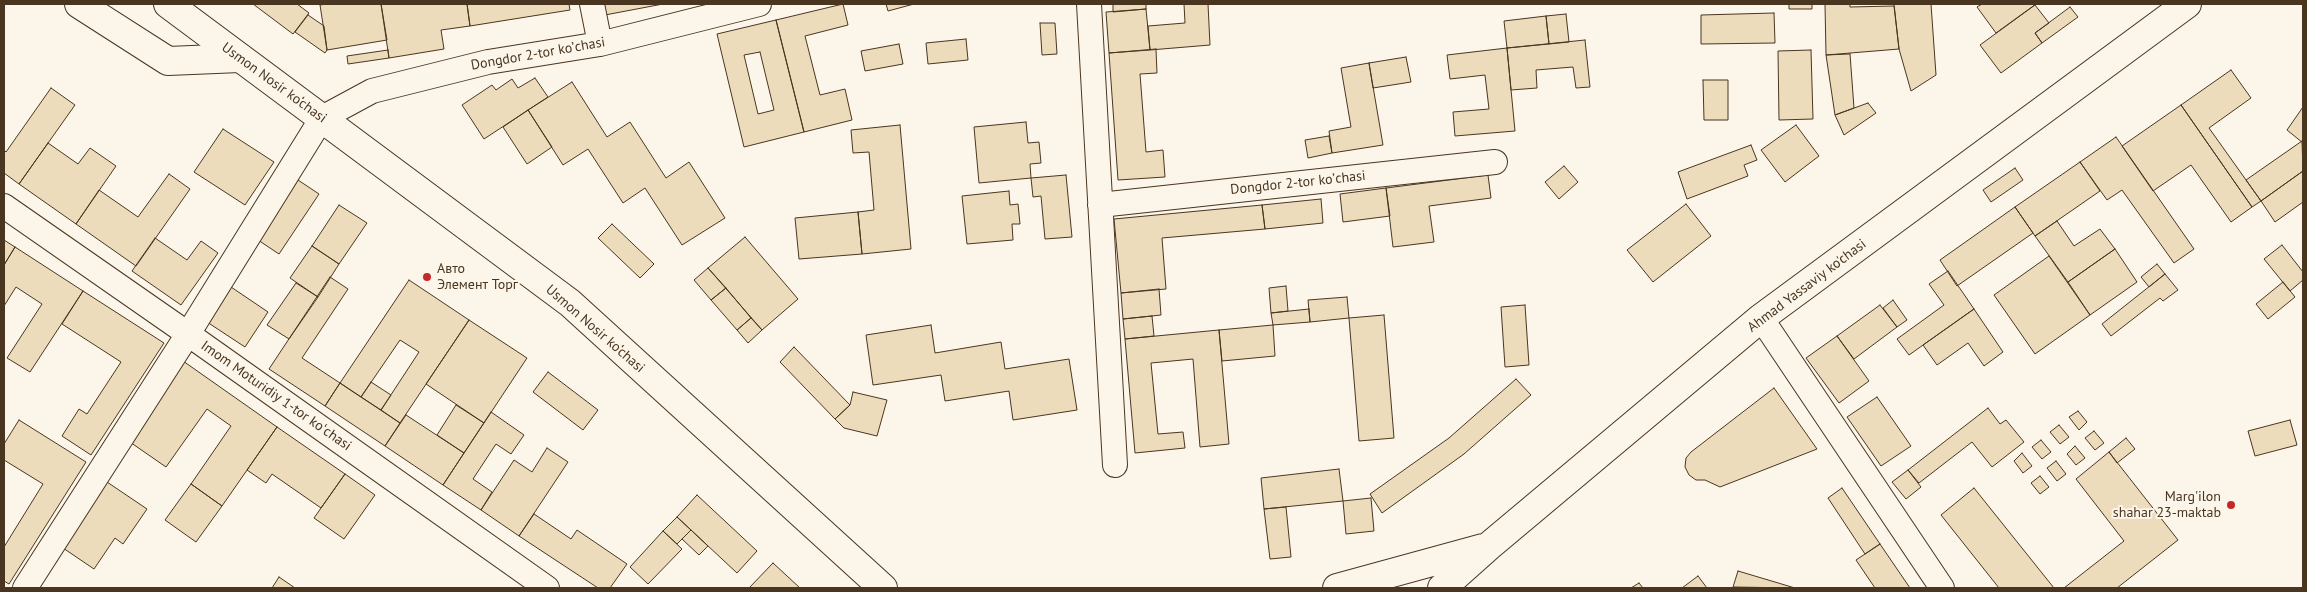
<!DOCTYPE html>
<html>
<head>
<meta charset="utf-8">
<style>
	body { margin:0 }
	#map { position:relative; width:2307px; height:592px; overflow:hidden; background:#fbf6e9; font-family:"PT Sans",sans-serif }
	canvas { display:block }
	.frame { position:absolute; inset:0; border:5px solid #4a3520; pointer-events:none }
</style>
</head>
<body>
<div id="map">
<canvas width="2307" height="592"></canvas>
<div class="frame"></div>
</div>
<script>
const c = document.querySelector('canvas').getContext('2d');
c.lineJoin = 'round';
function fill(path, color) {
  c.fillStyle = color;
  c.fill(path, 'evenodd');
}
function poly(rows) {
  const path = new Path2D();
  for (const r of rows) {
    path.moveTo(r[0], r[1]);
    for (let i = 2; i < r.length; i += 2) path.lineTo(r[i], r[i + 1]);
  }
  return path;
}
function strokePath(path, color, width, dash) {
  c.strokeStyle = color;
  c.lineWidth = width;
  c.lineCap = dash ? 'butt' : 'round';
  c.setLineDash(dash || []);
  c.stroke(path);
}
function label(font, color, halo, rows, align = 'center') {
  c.font = font + ' "PT Sans",sans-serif';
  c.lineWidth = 4;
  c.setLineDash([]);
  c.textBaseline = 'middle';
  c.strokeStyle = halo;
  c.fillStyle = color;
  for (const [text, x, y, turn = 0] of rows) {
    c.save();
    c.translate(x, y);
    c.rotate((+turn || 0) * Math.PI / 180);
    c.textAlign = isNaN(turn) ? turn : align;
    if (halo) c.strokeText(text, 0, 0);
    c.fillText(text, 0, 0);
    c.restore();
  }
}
const building = poly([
	[253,4,297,4,309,13,293,34,253,4],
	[327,4,381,4,387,40,327,50,320,5,327,4],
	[381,4,467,4,470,26,441,30,444,49,389,58,381,4],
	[467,4,569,4,570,10,470,26,467,4],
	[603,4,663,4,605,15,603,4],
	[843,4,848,25,805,36,820,95,845,89,852,120,804,132,776,20,843,4],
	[886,4,914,4,888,11,886,4],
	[1113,4,1146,4,1146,9,1113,12,1113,4],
	[1184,4,1208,4,1210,45,1150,50,1148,26,1185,23,1184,4],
	[1789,4,1812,4,1812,9,1789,9,1789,4],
	[1825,4,1850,4,1850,7,1894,6,1899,49,1826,55,1825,4],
	[1894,4,1931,4,1936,75,1911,91,1899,49,1894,4],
	[1982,4,2036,4,1996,33,1977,7,1982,4],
	[2035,5,2049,23,2035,33,2042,43,2001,73,1980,45,2035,5],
	[2070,7,2078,17,2042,43,2035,33,2070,7],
	[1146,9,1150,50,1109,53,1106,12,1146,9],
	[1774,13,1775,43,1701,44,1701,15,1774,13],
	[1566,14,1569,42,1549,44,1546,16,1566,14],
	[308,15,324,26,327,50,325,53,295,32,308,15],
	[1546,16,1549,44,1507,48,1504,21,1546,16],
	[776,20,804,132,744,147,717,34,776,20],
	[760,52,774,110,758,114,744,55,760,52],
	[1040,23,1055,23,1057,54,1042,55,1040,23],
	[966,39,968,60,928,64,926,43,966,39],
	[1585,40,1590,87,1576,88,1573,67,1536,70,1537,88,1511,90,1507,48,1585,40],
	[899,44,903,64,865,71,861,51,899,44],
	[1507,48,1515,131,1455,136,1453,112,1489,109,1485,75,1450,79,1447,55,1507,48],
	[1156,49,1157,73,1140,74,1146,152,1163,150,1165,177,1118,180,1109,53,1156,49],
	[388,50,389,58,348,64,347,56,388,50],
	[1811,50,1813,119,1779,120,1778,51,1811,50],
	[1850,54,1854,108,1835,115,1826,55,1850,54],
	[1406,57,1411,82,1373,88,1369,63,1406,57],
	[1369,63,1383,145,1332,153,1329,131,1351,127,1341,68,1369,63],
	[2231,70,2251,98,2209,128,2261,201,2252,207,2181,105,2231,70],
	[535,78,548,97,484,139,462,105,492,85,496,90,512,79,518,88,535,78],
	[1703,80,1728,80,1728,120,1704,120,1703,80],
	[572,82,607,137,630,122,666,178,689,162,725,218,682,245,645,188,623,203,588,149,563,165,528,110,572,82],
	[51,88,75,105,19,184,4,173,4,150,6,152,51,88],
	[1868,103,1876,113,1844,135,1835,115,1868,103],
	[2181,105,2252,207,2231,222,2191,165,2153,191,2122,146,2181,105],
	[2303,107,2303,143,2287,130,2303,107],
	[528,110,552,147,527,164,503,127,528,110],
	[1026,122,1028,143,1039,142,1041,163,1030,164,1031,178,979,183,974,127,1026,122],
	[900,125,911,249,862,254,858,212,874,210,869,152,853,153,851,130,900,125],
	[1796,125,1819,156,1785,182,1761,150,1796,125],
	[223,129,274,162,245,205,194,172,223,129],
	[1329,136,1332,153,1308,158,1305,140,1329,136],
	[2116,137,2194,249,2174,263,2122,190,2107,200,2080,162,2116,137],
	[2302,141,2303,171,2261,201,2246,180,2302,141],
	[48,143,78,164,90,148,116,166,76,224,19,184,48,143],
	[1751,145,1757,160,1744,165,1748,176,1687,199,1678,172,1751,145],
	[2080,162,2100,191,2035,236,2015,207,2080,162],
	[1564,166,1578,182,1559,199,1545,182,1564,166],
	[2015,168,2023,180,1991,202,1983,190,2015,168],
	[2303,171,2303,202,2275,222,2261,201,2303,171],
	[169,174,190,189,136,266,76,224,99,190,138,217,169,174],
	[1066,175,1072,237,1045,239,1041,196,1033,197,1031,178,1066,175],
	[1488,175,1491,198,1429,206,1434,242,1393,247,1386,188,1488,175],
	[298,180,319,194,279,254,258,240,298,180],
	[1386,188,1390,216,1343,222,1340,194,1386,188],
	[1009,191,1010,205,1018,204,1020,224,1012,224,1013,240,967,244,962,196,1009,191],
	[1321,199,1323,223,1265,229,1262,205,1321,199],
	[1686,204,1711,236,1653,282,1627,250,1686,204],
	[339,205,367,223,339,264,312,246,339,205],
	[1262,205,1265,229,1162,238,1166,289,1121,293,1114,219,1262,205],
	[2015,207,2033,233,1957,286,1940,260,2015,207],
	[858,212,862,254,799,259,795,218,858,212],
	[2057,221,2074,246,2100,229,2115,249,2068,282,2035,236,2057,221],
	[612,224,654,264,640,278,598,238,612,224],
	[745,237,798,299,762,330,708,268,745,237],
	[155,238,187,260,201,241,218,253,181,305,132,271,155,238],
	[4,240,15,247,4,265,4,240],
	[2282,245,2303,272,2303,280,2290,291,2264,259,2282,245],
	[312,246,339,264,318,297,290,278,312,246],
	[15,247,83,291,30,372,7,358,42,304,16,287,4,306,4,265,15,247],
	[2115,249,2137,282,2090,315,2068,282,2115,249],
	[2049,256,2090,315,2035,354,1994,295,2049,256],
	[2157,264,2165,274,2149,287,2141,277,2157,264],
	[708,268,726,288,711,300,694,280,708,268],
	[1948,271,1974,309,1909,355,1897,339,1944,305,1929,284,1948,271],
	[2165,274,2178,290,2163,301,2160,298,2111,336,2102,324,2165,274],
	[330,277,348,289,302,358,340,383,325,406,269,369,330,277],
	[409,280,469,320,400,423,381,410,419,352,400,340,361,397,340,383,409,280],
	[2283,282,2295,297,2268,319,2256,304,2283,282],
	[296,283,318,297,289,339,267,325,296,283],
	[1286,286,1288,311,1271,313,1269,288,1286,286],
	[231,287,268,312,245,347,207,322,231,287],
	[726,288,751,318,737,330,711,300,726,288],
	[1159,289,1161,315,1123,319,1121,293,1159,289],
	[83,291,164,343,91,455,62,436,79,409,87,414,121,362,62,324,83,291],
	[1347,297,1349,318,1310,322,1308,300,1347,297],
	[1893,300,1907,320,1897,327,1883,308,1893,300],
	[1525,305,1529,365,1505,367,1501,307,1525,305],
	[1880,305,1897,327,1854,359,1837,336,1880,305],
	[1309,309,1310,322,1273,325,1271,313,1309,309],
	[1974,309,2003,352,1984,366,1968,343,1937,365,1923,345,1974,309],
	[1384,315,1394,438,1359,441,1349,318,1384,315],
	[1152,316,1154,336,1125,339,1123,319,1152,316],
	[751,318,762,330,748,343,737,330,751,318],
	[469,320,527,358,484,423,426,384,469,320],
	[931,325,935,353,1001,342,1005,369,1069,359,1077,410,1013,420,1009,391,945,401,941,375,873,385,866,335,931,325],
	[1273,325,1275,356,1222,361,1219,330,1273,325],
	[1219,330,1229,444,1200,447,1193,359,1151,363,1158,434,1183,432,1185,448,1135,453,1125,339,1219,330],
	[1837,336,1869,381,1839,403,1806,358,1837,336],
	[794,347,850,405,835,419,780,362,794,347],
	[183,361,277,427,222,506,191,484,231,426,207,409,166,467,127,440,183,361],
	[548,372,598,410,583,430,533,392,548,372],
	[1516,379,1531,395,1464,454,1382,513,1370,494,1449,438,1516,379],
	[371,382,391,395,381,410,361,397,371,382],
	[340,383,400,423,385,446,325,406,340,383],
	[1774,388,1817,449,1720,487,1705,480,1696,480,1689,475,1685,467,1686,458,1691,452,1774,388],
	[853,392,887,400,877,436,844,428,835,419,850,405,853,392],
	[1877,397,1911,446,1881,466,1847,417,1877,397],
	[456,405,484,423,464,453,437,435,456,405],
	[1988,408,2000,424,2006,420,2024,442,1992,467,1972,442,1919,483,1908,470,1988,408],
	[2078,411,2087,422,2079,430,2069,417,2078,411],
	[491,412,524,435,511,454,496,444,473,479,492,492,481,510,443,485,491,412],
	[406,415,464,453,443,485,385,446,406,415],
	[19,420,86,462,9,584,4,581,4,547,43,484,4,460,4,444,19,420],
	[2290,420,2297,445,2255,456,2248,431,2290,420],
	[2059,425,2069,437,2060,444,2050,432,2059,425],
	[277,427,345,474,321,508,272,474,266,483,247,470,277,427],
	[2094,431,2104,443,2095,450,2085,438,2094,431],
	[2126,438,2135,449,2117,463,2109,452,2126,438],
	[2041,440,2051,452,2042,459,2032,447,2041,440],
	[2075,446,2085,458,2076,465,2067,454,2075,446],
	[547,448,568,462,519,536,481,510,514,460,532,472,547,448],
	[2109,452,2178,540,2117,588,2064,588,2124,541,2076,479,2109,452],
	[2022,453,2032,466,2023,473,2014,461,2022,453],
	[2056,461,2066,474,2057,481,2047,468,2056,461],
	[1339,469,1343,501,1264,509,1261,478,1339,469],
	[1908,470,1921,487,1906,499,1892,482,1908,470],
	[345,474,375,495,344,539,314,518,345,474],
	[2040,476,2049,487,2040,494,2031,483,2040,476],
	[107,482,147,509,123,544,115,538,94,569,63,548,107,482],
	[191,484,222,506,196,542,165,520,191,484],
	[1842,488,1880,544,1865,554,1828,498,1842,488],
	[1974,488,2054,588,1999,588,1941,515,1974,488],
	[697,495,757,551,737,573,677,517,697,495],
	[1371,498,1374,531,1346,534,1343,501,1371,498],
	[1286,507,1291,557,1270,559,1264,509,1286,507],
	[534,514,571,539,577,530,627,564,610,588,598,588,519,536,534,514],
	[677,517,691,530,677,544,663,531,677,517],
	[691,530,708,546,699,555,682,539,691,530],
	[663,531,682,549,648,584,630,567,663,531],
	[1880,544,1910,588,1875,588,1856,560,1880,544],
	[773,563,800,588,749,588,773,563],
	[1738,571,1795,588,1733,587,1738,571],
	[1698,576,1707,588,1682,588,1698,576],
	[279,577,295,588,272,588,279,577],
	[1639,583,1643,588,1631,588,1639,583]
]);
const street = poly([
	[592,4,600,44],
	[1089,4,1115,465],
	[1100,205,1495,162],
	[4,206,188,334,547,588],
	[1761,318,1942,588],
	[25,588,188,334,322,118,372,91,488,62,600,44,759,4]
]);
const secondary = poly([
	[79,4,168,61,240,58],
	[1337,588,1483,548],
	[1442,588,1489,546,1761,318,2187,4]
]);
const primary = poly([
	[168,4,570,303,883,588]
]);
const markers = [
	[427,277,5,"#c62828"],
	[2231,505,5,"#c62828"]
];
const streetNames = [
	["Dongdor 2-tor koʼchasi",538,54,-10],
	["Usmon Nosir ko‘chasi",274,83,36],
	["Dongdor 2-tor koʼchasi",1298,183,-6],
	["Ahmad Yassaviy ko'chasi",1807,286,-37],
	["Usmon Nosir ko‘chasi",595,329,41],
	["Imom Moturidiy 1-tor koʻchasi",276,396,35]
];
const poiNames = [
	["Авто",437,269],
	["Элемент Торг",437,285],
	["Marg'ilon",2221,497,"right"],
	["shahar 23-maktab",2221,513,"right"]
];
fill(building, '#ecdcbc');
strokePath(building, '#4a3520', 1);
strokePath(street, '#4a3520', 26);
strokePath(secondary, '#4a3520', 30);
strokePath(primary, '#4a3520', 30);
strokePath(street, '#fbf6e9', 24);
strokePath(secondary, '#fbf6e9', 28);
strokePath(primary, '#fbf6e9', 28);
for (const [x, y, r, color] of markers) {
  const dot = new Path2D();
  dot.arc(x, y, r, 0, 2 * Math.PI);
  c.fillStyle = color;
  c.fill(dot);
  strokePath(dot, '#fbf6e9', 2);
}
label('14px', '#4a3520', '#fbf6e9', streetNames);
label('14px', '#4a3520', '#fbf6e9', poiNames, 'left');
</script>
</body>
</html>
